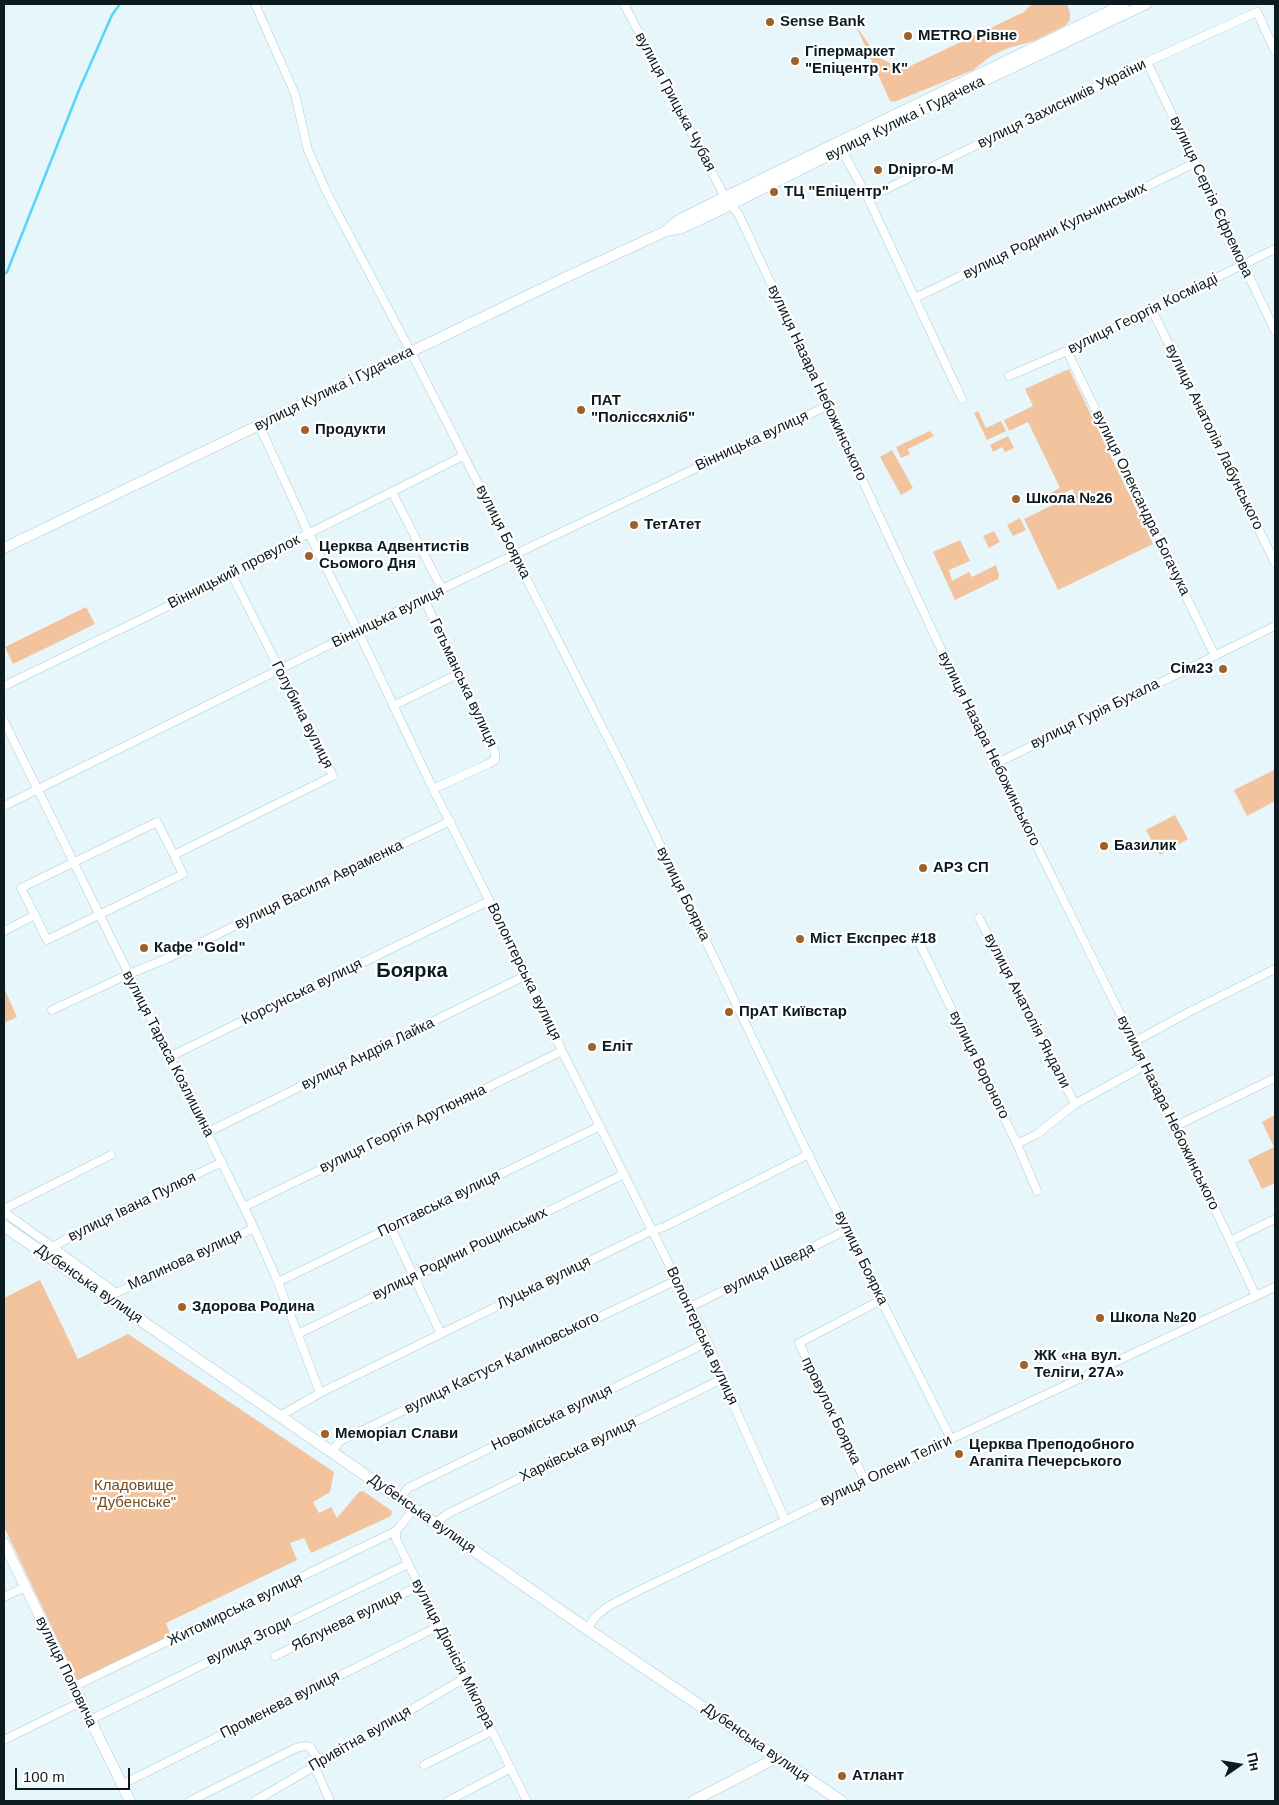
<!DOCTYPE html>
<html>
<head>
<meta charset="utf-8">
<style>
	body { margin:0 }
	#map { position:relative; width:1279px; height:1805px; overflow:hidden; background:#e6f6fb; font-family:Helvetica,sans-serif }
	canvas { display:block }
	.frame { position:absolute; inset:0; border:5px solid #0c1b20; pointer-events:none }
	.north { position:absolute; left:1214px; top:1740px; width:50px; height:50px; -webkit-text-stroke:4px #fff; paint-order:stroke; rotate:77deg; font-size:14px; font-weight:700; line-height:20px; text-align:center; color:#0c1b20 }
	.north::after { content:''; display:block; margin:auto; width:18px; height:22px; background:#0c1b20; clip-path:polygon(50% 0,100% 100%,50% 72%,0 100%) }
	.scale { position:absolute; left:15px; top:1768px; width:115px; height:22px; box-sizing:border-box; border:2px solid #0c1b20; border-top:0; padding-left:6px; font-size:15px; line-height:18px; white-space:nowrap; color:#0c1b20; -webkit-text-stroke:4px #fff; paint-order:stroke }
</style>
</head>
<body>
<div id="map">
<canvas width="1279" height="1805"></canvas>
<div class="frame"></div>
<div class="north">Пн</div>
<div class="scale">100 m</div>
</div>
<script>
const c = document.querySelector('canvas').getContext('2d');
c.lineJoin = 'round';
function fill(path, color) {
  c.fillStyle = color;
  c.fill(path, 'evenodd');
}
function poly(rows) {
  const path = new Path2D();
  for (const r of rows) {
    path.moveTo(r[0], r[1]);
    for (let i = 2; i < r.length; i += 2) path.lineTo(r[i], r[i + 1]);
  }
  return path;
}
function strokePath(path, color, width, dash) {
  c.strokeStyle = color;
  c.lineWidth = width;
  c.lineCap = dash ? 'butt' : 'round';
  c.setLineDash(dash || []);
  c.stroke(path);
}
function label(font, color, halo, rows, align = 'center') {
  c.font = font + ' Helvetica,sans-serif';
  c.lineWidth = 4.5;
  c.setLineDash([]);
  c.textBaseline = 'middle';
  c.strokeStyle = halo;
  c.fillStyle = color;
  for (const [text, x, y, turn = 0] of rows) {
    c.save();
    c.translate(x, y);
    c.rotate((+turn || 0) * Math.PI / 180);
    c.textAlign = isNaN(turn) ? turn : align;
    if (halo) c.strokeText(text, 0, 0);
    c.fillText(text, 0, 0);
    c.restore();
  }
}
const green = poly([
	[1032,4,1067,4,1070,13,1070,20,1066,25,1034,41,1008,48,991,56,973,70,894,102,890,101,856,26,878,57,893,65,906,68,1024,12],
	[1069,369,1153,544,1058,590,1024,519,1075,494,1072,489,1043,504,1040,498,1060,488,1028,422,1009,431,1004,420,1033,406,1025,389],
	[978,411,986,428,1001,421,1006,431,987,440,974,413],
	[930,431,934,436,908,449,910,454,901,458,896,447],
	[1008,436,1014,448,1005,452,1002,447,993,452,990,445],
	[892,450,913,488,901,495,880,457],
	[1020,518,1026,530,1013,536,1007,525],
	[994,531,1000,542,989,548,983,536],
	[960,540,970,561,949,570,952,581,969,572,972,577,996,565,999,575,998,579,955,600,933,552],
	[86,607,95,624,13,664,5,647],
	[1274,770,1275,801,1247,816,1234,790],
	[1175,815,1188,839,1160,855,1146,830],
	[4,988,17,1017,4,1023],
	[1275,1115,1275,1183,1262,1189,1248,1160,1274,1147,1262,1122],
	[40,1280,78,1359,128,1334,334,1472,330,1492,313,1502,319,1513,331,1507,337,1518,359,1492,363,1491,392,1511,391,1516,311,1553,304,1538,290,1543,297,1560,166,1623,172,1639,78,1682,4,1527,4,1298]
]);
const stream = poly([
	[4,274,7,272,79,90,112,15,120,4]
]);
const street = poly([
	[255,4,295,94,308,150,327,193,411,352,628,778,805,1148,951,1439],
	[624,4,725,197,739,215,973,718,1176,1126,1256,1296],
	[1147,62,1275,331],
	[841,149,868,198,962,399],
	[868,198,1147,62,1257,12,1275,51],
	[915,298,1195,163],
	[1152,310,1275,563],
	[1067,351,1215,656],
	[1009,376,1067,351,1275,249],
	[259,425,309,534,358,631,433,789,527,975,562,1051,708,1342,722,1379,785,1520],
	[392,492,442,589],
	[424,599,488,734,495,753,495,760,488,764,433,789],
	[4,686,232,575,256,560,463,456],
	[393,706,460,673],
	[4,721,254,1228,278,1282,320,1393],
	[995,764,1275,626],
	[4,806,442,589,827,406],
	[35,915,21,888,157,822,174,855],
	[979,918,1075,1104],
	[4,931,35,915,47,940,183,874,174,855,333,776,232,575],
	[918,940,1017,1144,1037,1191],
	[52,1010,129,974,171,957,450,821],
	[1134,1042,1189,1012,1275,969],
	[169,1057,489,901],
	[1176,1126,1275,1078],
	[208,1132,527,975],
	[1017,1144,1037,1134,1075,1104,1146,1065],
	[244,1207,562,1051],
	[4,1209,111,1155],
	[4,1212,116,1293,254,1228],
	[391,1228,441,1334],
	[1230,1241,1275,1219],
	[49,1249,91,1225,222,1162],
	[278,1282,600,1126],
	[690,1307,847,1230],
	[298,1334,624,1174],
	[280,1416,320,1393,651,1231,664,1227,809,1154],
	[331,1452,340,1441,677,1280],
	[865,1481,799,1343,881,1300],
	[400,1499,408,1488,708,1342],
	[414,1509,396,1531,396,1539,527,1801],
	[435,1523,449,1513,722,1379],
	[4,1597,25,1587],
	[587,1629,595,1617,607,1607,640,1590,772,1527,951,1439,1275,1287],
	[275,1656,419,1586],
	[73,1687,396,1531],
	[90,1720,408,1564],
	[4,1740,81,1702],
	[314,1765,330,1801],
	[424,1765,492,1731],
	[121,1785,439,1626],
	[190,1801,296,1748,305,1746,310,1747,320,1762],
	[255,1801,465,1678],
	[448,1801,511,1768]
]);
const secondary = poly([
	[667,231,682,228,710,215,841,149,1146,4],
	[4,548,562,279,664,232,679,220,725,197,1124,4],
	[4,1543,130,1801],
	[693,1801,776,1758]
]);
const primary = poly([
	[4,1226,400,1499,587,1629,841,1801]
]);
const markers = [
	[770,22,5,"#9f6127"],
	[908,36,5,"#9f6127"],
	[795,61,5,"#9f6127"],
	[878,170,5,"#9f6127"],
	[774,192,5,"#9f6127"],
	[581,410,5,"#9f6127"],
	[305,430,5,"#9f6127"],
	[1016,499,5,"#9f6127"],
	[634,525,5,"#9f6127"],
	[309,556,5,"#9f6127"],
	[1223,669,5,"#9f6127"],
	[1104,846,5,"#9f6127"],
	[923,868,5,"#9f6127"],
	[800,939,5,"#9f6127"],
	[144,948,5,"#9f6127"],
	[729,1012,5,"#9f6127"],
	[592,1047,5,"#9f6127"],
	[182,1307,5,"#9f6127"],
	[1100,1318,5,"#9f6127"],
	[1024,1365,5,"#9f6127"],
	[325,1434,5,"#9f6127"],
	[959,1454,5,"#9f6127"],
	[842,1776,5,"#9f6127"]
];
const poiNames = [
	["Sense Bank",780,22],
	["METRO Рівне",918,36],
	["Гіпермаркет",805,52],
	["\"Епіцентр - К\"",805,69],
	["Dnipro-M",888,170],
	["ТЦ \"Епіцентр\"",784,192],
	["ПАТ",591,401],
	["\"Поліссяхліб\"",591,418],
	["Продукти",315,430],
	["Школа №26",1026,499],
	["ТетАтет",644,525],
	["Церква Адвентистів",319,547],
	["Сьомого Дня",319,564],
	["Сім23",1213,669,"right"],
	["Базилик",1114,846],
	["АРЗ СП",933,868],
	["Міст Експрес #18",810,939],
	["Кафе \"Gold\"",154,948],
	["ПрАТ Київстар",739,1012],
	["Еліт",602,1047],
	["Здорова Родина",192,1307],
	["Школа №20",1110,1318],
	["ЖК «на вул.",1034,1356],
	["Теліги, 27А»",1034,1373],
	["Меморіал Слави",335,1434],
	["Церква Преподобного",969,1445],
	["Агапіта Печерського",969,1462],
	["Атлант",852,1776]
];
const streetNames = [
	["вулиця Грицька Чубая",675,102,62],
	["вулиця Захисників України",1062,104,-26],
	["вулиця Кулика і Гудачека",905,119,-26],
	["вулиця Сергія Єфремова",1211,197,65],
	["вулиця Родини Кульчинських",1055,231,-26],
	["вулиця Георгія Косміаді",1143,314,-26],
	["вулиця Назара Небожинського",817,383,65],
	["вулиця Кулика і Гудачека",334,389,-26],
	["вулиця Анатолія Лабунського",1214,437,64],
	["Вінницька вулиця",752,441,-25],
	["вулиця Олександра Богачука",1141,503,64],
	["вулиця Боярка",503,532,63],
	["Вінницький провулок",234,572,-27],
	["Вінницька вулиця",388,617,-26],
	["Гетьманська вулиця",463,683,65],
	["вулиця Гурія Бухала",1095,714,-26],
	["Голубина вулиця",302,715,63],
	["вулиця Назара Небожинського",989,749,64],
	["вулиця Василя Авраменка",319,885,-26],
	["вулиця Боярка",683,894,64],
	["Волонтерська вулиця",524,972,64],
	["Корсунська вулиця",302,992,-26],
	["вулиця Анатолія Яндали",1027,1011,63],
	["вулиця Тараса Козлишина",168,1054,63],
	["вулиця Андрія Лайка",368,1054,-26],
	["вулиця Вороного",979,1065,64],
	["вулиця Назара Небожинського",1168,1113,64],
	["вулиця Георгія Арутюняна",403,1129,-26],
	["Полтавська вулиця",439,1204,-26],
	["вулиця Івана Пулюя",132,1207,-26],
	["вулиця Родини Рощинських",460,1254,-26],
	["вулиця Боярка",861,1258,64],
	["Малинова вулиця",185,1260,-25],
	["вулиця Шведа",769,1269,-26],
	["Луцька вулиця",544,1283,-26],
	["Дубенська вулиця",89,1284,35],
	["Волонтерська вулиця",702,1336,65],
	["вулиця Кастуся Калиновського",502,1363,-26],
	["провулок Боярка",831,1411,64],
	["Новоміська вулиця",552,1418,-26],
	["Харківська вулиця",578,1450,-26],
	["вулиця Олени Теліги",886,1471,-26],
	["Дубенська вулиця",422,1514,35],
	["Житомирська вулиця",235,1610,-26],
	["Яблунева вулиця",347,1621,-26],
	["вулиця Згоди",249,1641,-26],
	["вулиця Діонісія Міклера",453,1654,63],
	["вулиця Поповича",66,1672,64],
	["Променева вулиця",280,1705,-27],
	["Привітна вулиця",360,1739,-30],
	["Дубенська вулиця",756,1743,35]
];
const parkNames = [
	["Кладовище",134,1486],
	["\"Дубенське\"",134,1503]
];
const districtNames = [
	["Боярка",412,971]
];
fill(green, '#f2c39c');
strokePath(stream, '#58d4f9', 2.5);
strokePath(street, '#a8cedc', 9);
strokePath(secondary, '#a8cedc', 11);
strokePath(primary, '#a8cedc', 12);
strokePath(street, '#fff', 8);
strokePath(secondary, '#fff', 10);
strokePath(primary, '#fff', 11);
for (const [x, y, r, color] of markers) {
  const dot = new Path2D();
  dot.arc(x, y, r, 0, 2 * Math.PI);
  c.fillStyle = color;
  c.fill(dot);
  strokePath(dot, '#fff', 2);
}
label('bold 15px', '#0c1b20', '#fff', poiNames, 'left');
label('15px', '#0c1b20', '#fff', streetNames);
label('15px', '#7b4a1b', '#fff', parkNames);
label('bold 20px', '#0c1b20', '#fff', districtNames);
</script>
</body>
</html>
